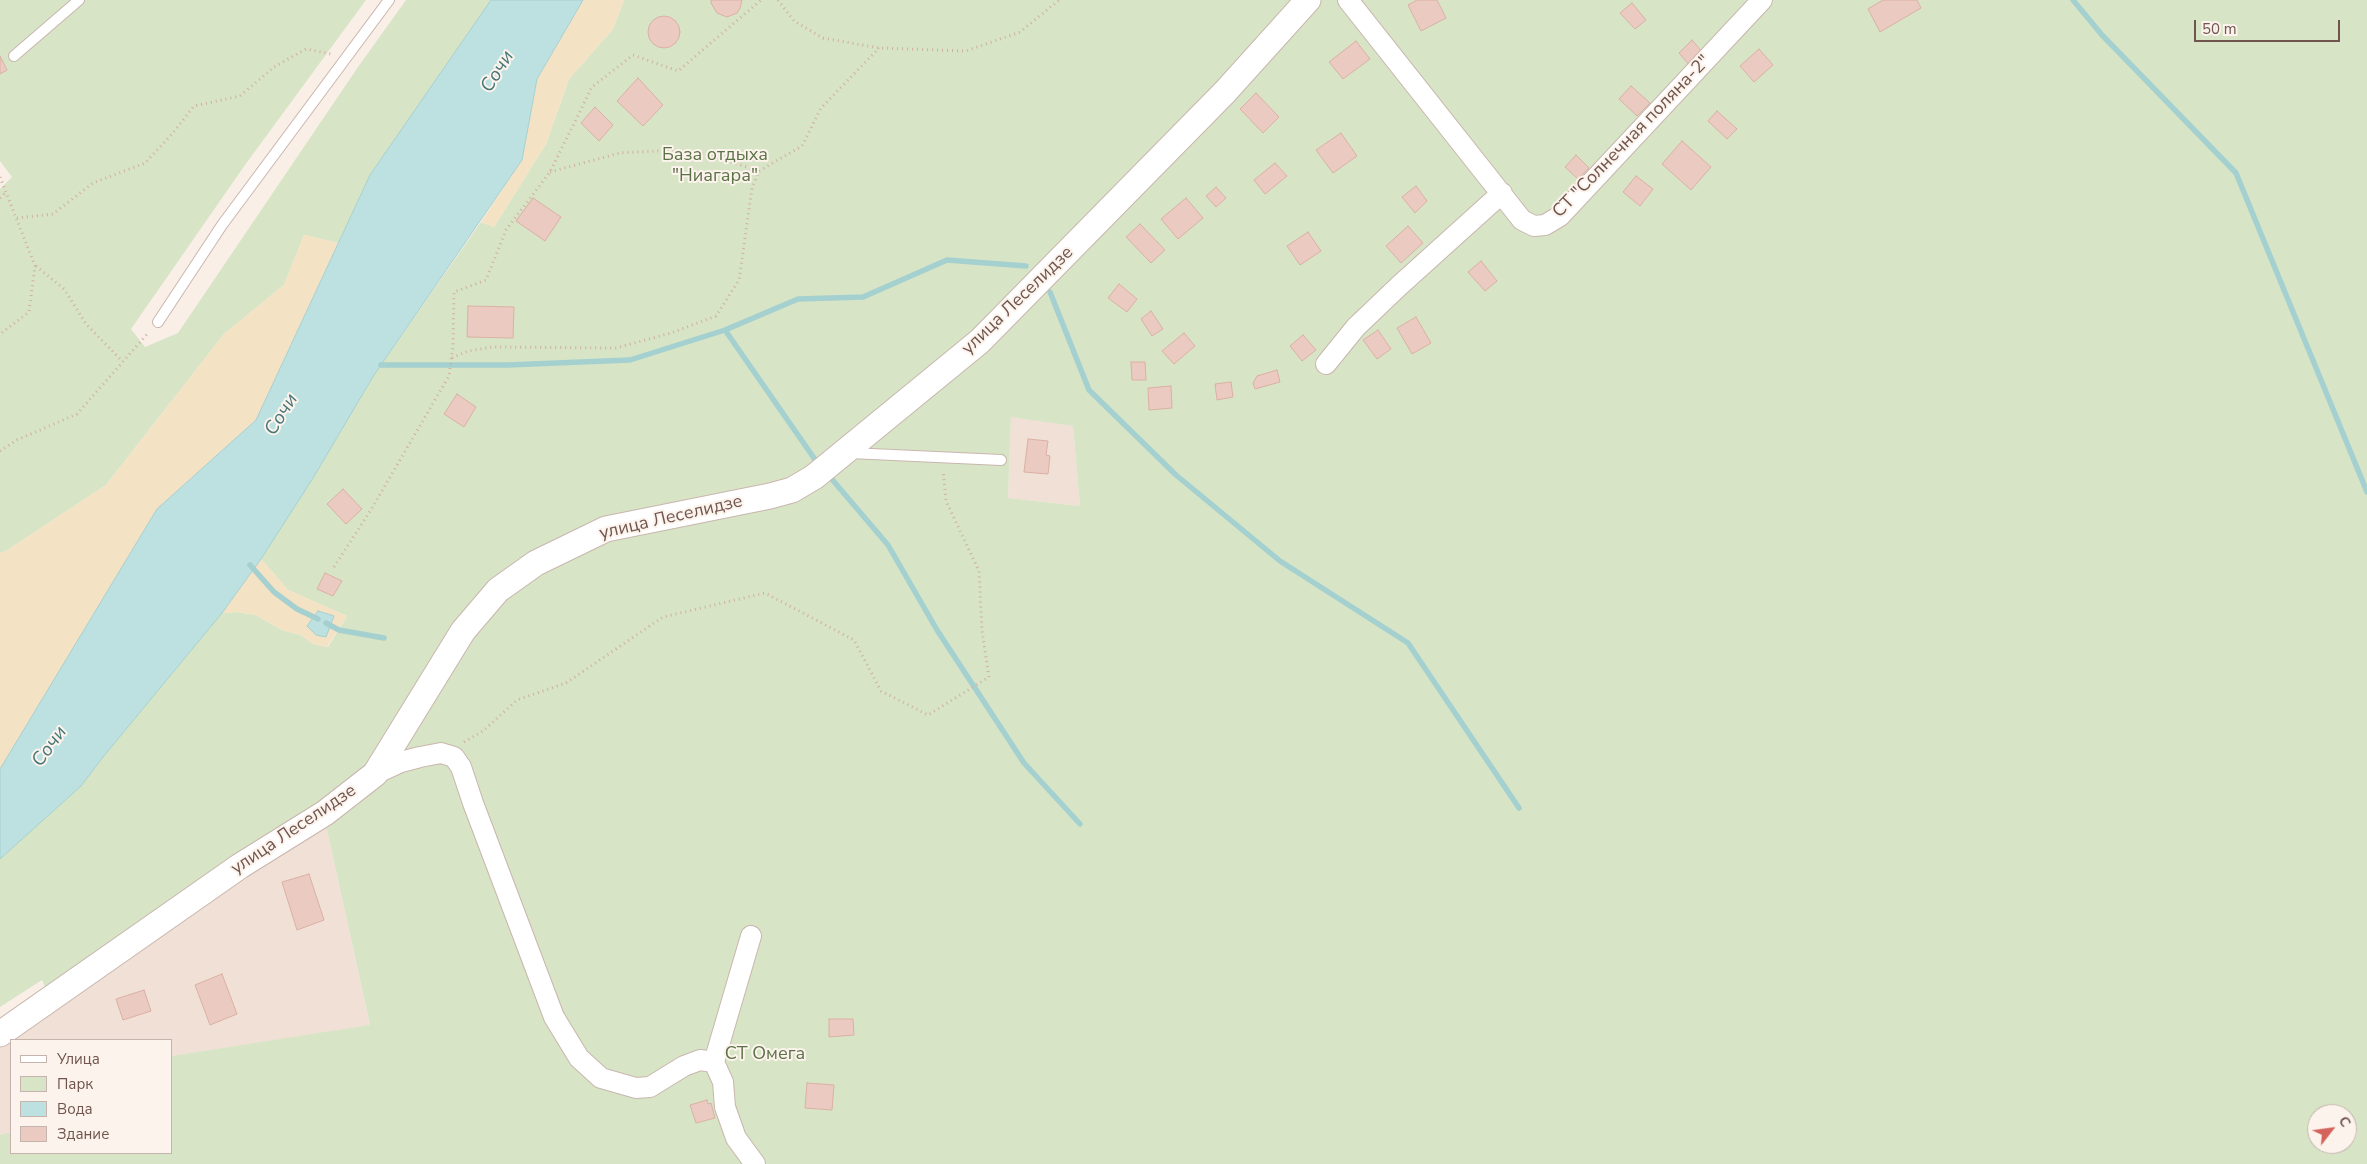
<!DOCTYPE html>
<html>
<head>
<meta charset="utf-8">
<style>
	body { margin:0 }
	#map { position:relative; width:2367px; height:1164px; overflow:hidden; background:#f9efe6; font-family:"Nunito Sans",sans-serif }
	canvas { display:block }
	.legend { position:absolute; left:10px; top:1039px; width:162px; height:115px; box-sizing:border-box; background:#fcf3ec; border:1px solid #c4b4ad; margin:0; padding:6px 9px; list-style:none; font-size:15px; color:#6f554e }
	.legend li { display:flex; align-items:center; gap:10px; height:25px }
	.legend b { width:25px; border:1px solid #c4b4ad }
	.north { position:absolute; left:2307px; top:1104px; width:50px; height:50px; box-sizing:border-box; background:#fcf3ec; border:1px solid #c4b4ad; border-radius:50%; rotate:60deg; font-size:14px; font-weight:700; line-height:20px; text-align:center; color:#6f554e }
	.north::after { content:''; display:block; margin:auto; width:18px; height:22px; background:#d3635b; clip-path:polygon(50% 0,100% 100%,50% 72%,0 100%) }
	.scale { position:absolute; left:2194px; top:20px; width:146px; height:22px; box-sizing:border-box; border:2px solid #6f554e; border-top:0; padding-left:6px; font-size:15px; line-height:18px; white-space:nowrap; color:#6f554e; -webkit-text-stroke:4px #fcf3ec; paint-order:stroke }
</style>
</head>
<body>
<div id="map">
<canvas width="2367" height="1164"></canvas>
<ul class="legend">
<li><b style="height:6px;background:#fff"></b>Улица</li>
<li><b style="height:14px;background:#d7e5c6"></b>Парк</li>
<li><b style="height:14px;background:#bde0e0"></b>Вода</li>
<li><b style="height:14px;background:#ebcbc1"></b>Здание</li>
</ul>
<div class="north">С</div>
<div class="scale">50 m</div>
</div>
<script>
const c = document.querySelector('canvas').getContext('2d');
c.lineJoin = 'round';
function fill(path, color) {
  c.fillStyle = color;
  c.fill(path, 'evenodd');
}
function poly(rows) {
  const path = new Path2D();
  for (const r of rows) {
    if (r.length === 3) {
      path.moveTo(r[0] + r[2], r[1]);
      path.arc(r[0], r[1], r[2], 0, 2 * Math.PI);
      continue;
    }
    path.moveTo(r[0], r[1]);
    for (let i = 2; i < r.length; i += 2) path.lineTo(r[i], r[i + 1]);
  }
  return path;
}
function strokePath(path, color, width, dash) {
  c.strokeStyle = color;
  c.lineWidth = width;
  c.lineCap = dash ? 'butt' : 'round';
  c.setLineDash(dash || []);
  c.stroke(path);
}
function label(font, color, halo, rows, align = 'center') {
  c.font = font + ' "Nunito Sans",sans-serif';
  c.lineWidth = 4;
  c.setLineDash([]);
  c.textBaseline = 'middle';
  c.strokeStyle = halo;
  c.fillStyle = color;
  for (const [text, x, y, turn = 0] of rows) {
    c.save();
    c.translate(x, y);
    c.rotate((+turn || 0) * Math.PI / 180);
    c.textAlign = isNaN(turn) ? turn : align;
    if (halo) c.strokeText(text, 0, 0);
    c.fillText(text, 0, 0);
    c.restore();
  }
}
const residential = poly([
	[1011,416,1073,426,1080,506,1008,498],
	[325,821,370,1026,171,1056,171,1040,11,1040,11,1132,0,1135,0,1044]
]);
const green = poly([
	[0,0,366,0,245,165,131,329,145,347,178,333,358,67,406,0,491,0,370,175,338,243,304,235,284,285,224,334,106,485,6,551,0,553,0,189,12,177,0,161],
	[624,0,2367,0,2367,1164,0,1164,0,1135,11,1132,11,1153,171,1153,171,1056,370,1025,325,821,52,1002,42,980,0,1007,0,859,81,786,103,757,222,613,237,612,256,615,282,630,301,635,313,644,328,647,347,616,288,590,261,559,313,478,374,375,481,222,494,227,546,144,569,79,613,29],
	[1011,417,1073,426,1080,506,1008,498],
	[2317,1114,2347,1114,2347,1144,2317,1144]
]);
const sand = poly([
	[583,0,624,0,613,29,569,79,546,144,494,227,481,222,522,160,537,79],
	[304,235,338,243,256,420,157,509,0,769,0,553,6,551,106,485,224,334,284,285],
	[261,559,288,590,347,616,327,647,313,644,301,635,282,630,256,615,237,612,222,613]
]);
const water = poly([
	[491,0,583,0,537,79,522,160,374,375,313,478,261,559,222,613,103,757,81,786,0,859,0,769,157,509,256,420,370,175,491,0],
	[318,611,334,616,326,637,316,635,307,626,318,611]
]);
const stream = poly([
	[2073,0,2102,35,2236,173,2367,492],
	[1050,292,1089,390,1176,475,1280,561,1408,643,1519,808],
	[725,330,816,461],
	[381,365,508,365,630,360,725,330,798,299,863,297,947,260,1026,266],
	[830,477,888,545,937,630,1024,763,1080,824],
	[250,565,274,592,297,609,318,619],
	[326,623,339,630,384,638]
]);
const building = poly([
	[742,0,740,8,737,13,727,17,717,13,711,3,711,0,742,0],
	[1417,0,1437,0,1446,18,1421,31,1408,5,1417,0],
	[1883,0,1917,0,1921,8,1880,32,1868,9,1883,0],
	[1632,3,1646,20,1635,29,1620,13,1632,3],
	[664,32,16],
	[1692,40,1704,54,1691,67,1679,53,1692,40],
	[1356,41,1370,59,1343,79,1329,62,1356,41],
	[1759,49,1773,65,1754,82,1740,66,1759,49],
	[0,56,7,70,0,74,0,56],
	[638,78,663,105,643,126,617,101,638,78],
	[1631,86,1650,103,1637,116,1619,99,1631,86],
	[1256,93,1279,117,1263,133,1240,109,1256,93],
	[595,107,613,125,599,141,581,123,595,107],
	[1717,111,1737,129,1727,139,1708,121,1717,111],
	[1341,133,1357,156,1333,173,1316,150,1341,133],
	[1682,141,1711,167,1691,190,1662,164,1682,141],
	[1576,155,1589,168,1578,179,1565,167,1576,155],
	[1275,163,1287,176,1265,194,1254,180,1275,163],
	[1636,176,1653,189,1640,206,1623,192,1636,176],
	[1416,186,1427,201,1415,213,1402,197,1416,186],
	[1216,187,1226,198,1216,207,1206,196,1216,187],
	[533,198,561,217,545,241,516,221,533,198],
	[1186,198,1203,218,1178,239,1161,219,1186,198],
	[1140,224,1165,250,1151,263,1126,237,1140,224],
	[1408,226,1423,243,1401,263,1386,246,1408,226],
	[1308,232,1321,251,1300,265,1287,246,1308,232],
	[1481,261,1497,281,1485,291,1468,272,1481,261],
	[1119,284,1137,299,1127,312,1108,298,1119,284],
	[468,306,514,307,513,338,467,337,468,306],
	[1151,311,1163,329,1152,336,1141,319,1151,311],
	[1416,317,1431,343,1412,354,1397,328,1416,317],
	[1378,330,1391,349,1377,359,1363,340,1378,330],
	[1184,333,1195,346,1174,364,1162,351,1184,333],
	[1303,335,1316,350,1302,361,1290,346,1303,335],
	[1131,362,1145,362,1146,380,1132,380,1131,362],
	[1277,370,1280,382,1255,389,1253,383,1257,376,1277,370],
	[1231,382,1233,397,1217,400,1215,384,1231,382],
	[1171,386,1172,408,1149,410,1148,388,1171,386],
	[457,394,476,407,464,427,444,414,457,394],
	[1028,439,1048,441,1046,455,1050,456,1048,474,1024,472,1028,439],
	[343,489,362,509,346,524,327,504,343,489],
	[325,573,342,581,333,596,317,589,325,573],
	[309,874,324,920,297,930,282,882,309,874],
	[222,974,237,1014,210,1025,195,985,222,974],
	[144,990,151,1011,123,1020,116,999,144,990],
	[829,1019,853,1019,854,1035,829,1037,829,1019],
	[807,1083,834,1085,832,1110,805,1108,807,1083],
	[707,1100,708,1104,711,1103,715,1118,696,1123,690,1105,707,1100]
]);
const path = poly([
	[778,0,794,21,823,38,879,48,966,51,1020,32,1059,0],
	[550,172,620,153,674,150,710,155,759,171],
	[0,177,35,266,29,312,0,334],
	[0,198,7,191],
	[17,218,53,214,93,183,145,163,172,134,194,106,240,96,274,67,306,49,331,54],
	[36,266,64,289,86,324,122,361],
	[452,358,468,351,493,347,616,348,671,333,716,316,739,280,752,188,759,171,802,146,821,108,879,48],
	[0,451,17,440,77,414,149,332],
	[334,567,372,508,449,376,453,346,454,292,486,280,506,230,550,172,592,87,633,55,678,71,761,0],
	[464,742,483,731,517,700,566,683,663,617,765,593,854,640,881,691,928,715,989,677,982,631,979,571,946,501,943,470]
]);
const service = poly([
	[14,56,79,0],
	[158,322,222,225,389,0],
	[850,453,1001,460]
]);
const minor = poly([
	[1348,0,1522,220,1534,226,1545,225,1560,216,1762,0],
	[1326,364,1356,327,1399,286,1502,193],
	[375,774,401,762,420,757,441,753,454,757,461,767,473,803,554,1017,579,1058,601,1078,636,1088,650,1087,684,1066,700,1060,714,1062],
	[751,936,714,1062,723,1082,725,1107,736,1138,755,1164]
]);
const tertiary = poly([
	[0,1034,240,866,325,813,375,774,463,631,498,590,536,563,606,529,770,496,792,490,814,477,980,341,1225,92,1308,0]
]);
const streetNames = [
	["СТ \"Солнечная поляна-2\"",1632,137,-46],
	["улица Леселидзе",1018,301,-44],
	["улица Леселидзе",671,518,-13],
	["улица Леселидзе",294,830,-34]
];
const parkNames = [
	["База отдыха",715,156],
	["\"Ниагара\"",715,177],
	["СТ Омега",765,1055]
];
const waterNames = [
	["Сочи",498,72,-58],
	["Сочи",282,415,-58],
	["Сочи",50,747,-54]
];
fill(residential, '#f0e0d5');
fill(green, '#d7e5c6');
fill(sand, '#f4e2c5');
fill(water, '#bde0e0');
strokePath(water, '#a5d0d0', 1);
strokePath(stream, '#a5d0d0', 5.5);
fill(building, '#ebcbc1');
strokePath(building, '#dbb0a4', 1);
strokePath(service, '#c9b6ae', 12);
strokePath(minor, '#c9b6ae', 22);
strokePath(tertiary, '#c9b6ae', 27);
strokePath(path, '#d0afa5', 3, [1, 4]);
strokePath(service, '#fff', 10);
strokePath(minor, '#fff', 20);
strokePath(tertiary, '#fff', 25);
label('18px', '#6f554e', '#fcf3ec', streetNames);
label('18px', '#5c7348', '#fcf3ec', parkNames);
label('italic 19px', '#477879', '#fcf3ec', waterNames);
</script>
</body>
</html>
